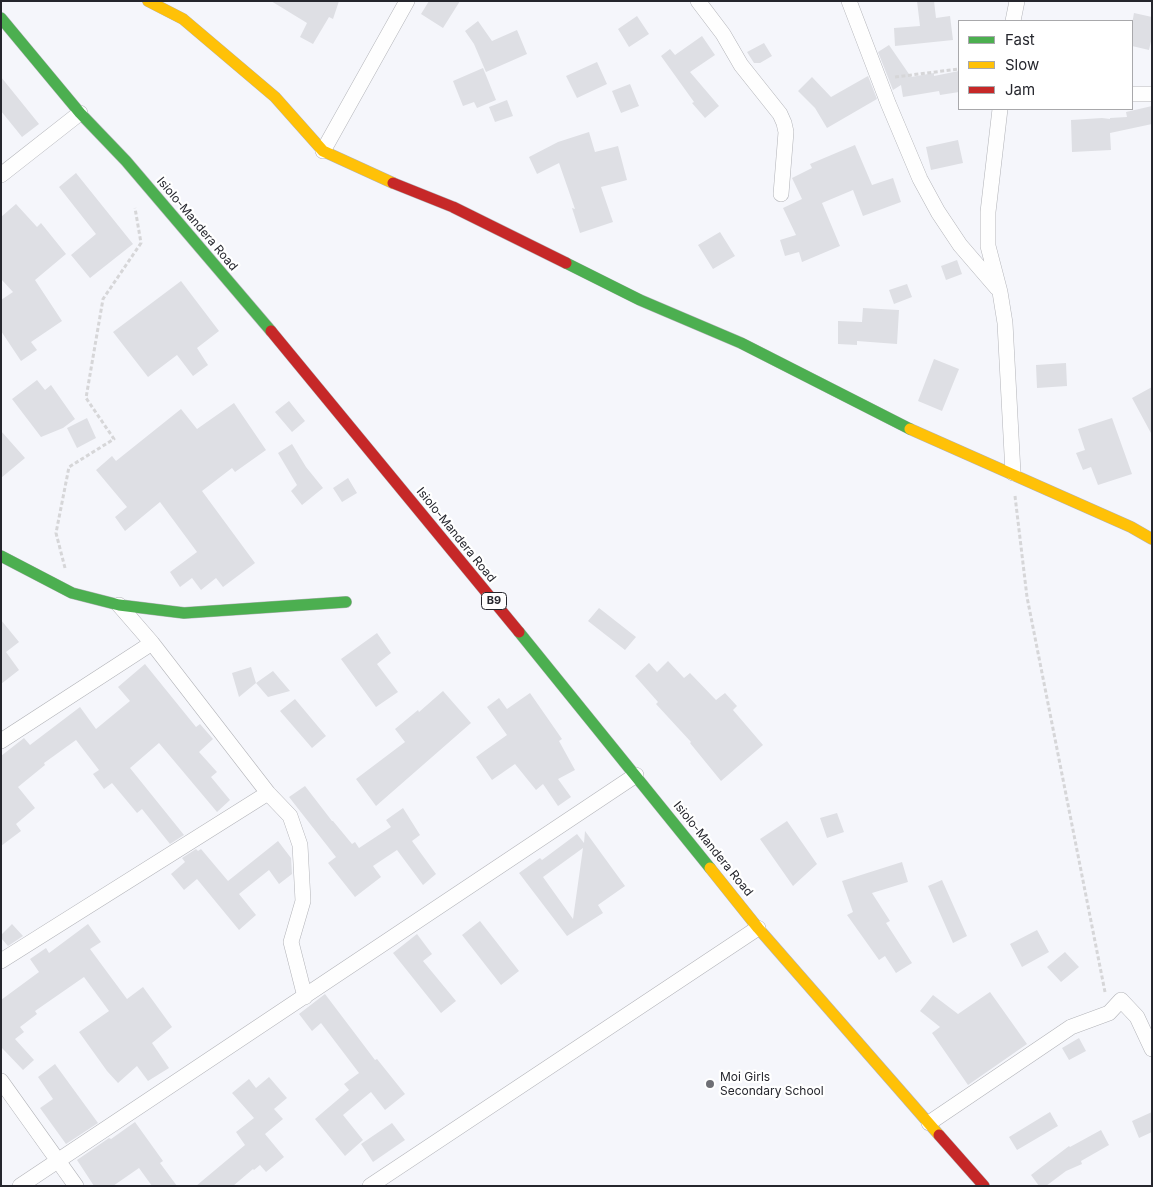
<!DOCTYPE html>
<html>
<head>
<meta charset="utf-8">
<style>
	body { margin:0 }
	#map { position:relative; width:1153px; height:1187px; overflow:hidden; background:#f5f6fb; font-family:Inter,sans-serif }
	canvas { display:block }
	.frame { position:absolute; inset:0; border:2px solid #25262d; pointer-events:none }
	.legend { position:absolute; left:958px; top:20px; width:175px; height:90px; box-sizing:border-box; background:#fff; border:1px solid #a8a8ab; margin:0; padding:6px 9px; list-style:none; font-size:15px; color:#25262d }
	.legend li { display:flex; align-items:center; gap:10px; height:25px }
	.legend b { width:25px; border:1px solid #a8a8ab }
</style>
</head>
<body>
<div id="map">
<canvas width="1153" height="1187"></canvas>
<div class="frame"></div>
<ul class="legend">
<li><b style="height:6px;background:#4caf50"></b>Fast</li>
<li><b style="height:6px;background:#ffc107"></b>Slow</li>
<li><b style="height:6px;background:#c62828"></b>Jam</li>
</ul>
</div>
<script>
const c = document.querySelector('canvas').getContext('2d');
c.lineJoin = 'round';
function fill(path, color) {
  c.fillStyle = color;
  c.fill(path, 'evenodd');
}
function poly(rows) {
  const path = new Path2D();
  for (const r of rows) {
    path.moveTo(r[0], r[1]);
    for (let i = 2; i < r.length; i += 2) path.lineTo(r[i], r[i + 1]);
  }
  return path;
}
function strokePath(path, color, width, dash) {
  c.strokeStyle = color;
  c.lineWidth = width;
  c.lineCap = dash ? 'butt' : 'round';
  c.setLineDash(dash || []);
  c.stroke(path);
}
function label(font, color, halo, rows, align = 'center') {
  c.font = font + ' Inter,sans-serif';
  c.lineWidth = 4.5;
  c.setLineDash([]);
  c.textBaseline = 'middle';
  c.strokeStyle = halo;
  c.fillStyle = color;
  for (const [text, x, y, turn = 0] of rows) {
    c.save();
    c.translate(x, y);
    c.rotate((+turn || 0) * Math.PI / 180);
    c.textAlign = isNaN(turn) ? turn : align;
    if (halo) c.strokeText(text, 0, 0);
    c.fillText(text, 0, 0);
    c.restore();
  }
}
const building = poly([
	[271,1,339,1,333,19,329,17,313,44,300,37,307,23],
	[429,1,460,1,443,28,421,14],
	[917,1,934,1,936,18,950,16,953,40,895,46,894,28,920,26],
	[1134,13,1152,17,1152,37,1149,50,1132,46,1132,24],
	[637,16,649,34,629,47,618,29],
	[478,21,492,41,517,30,527,54,486,72,474,44,465,31],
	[702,36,715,55,690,72,719,106,705,118,692,103,694,102,661,56,670,49,675,55],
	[764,43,772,56,760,63,754,63,747,52],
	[889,45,911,77,934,73,934,76,959,71,959,92,940,95,939,91,903,97,901,85,893,90,878,52],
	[597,62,607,84,577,98,566,76],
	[483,68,496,100,477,108,474,102,463,106,453,81],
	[868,76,877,99,827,128,815,108,798,91,812,77,831,97],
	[1,77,39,124,22,137,1,111],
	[630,84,639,106,621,113,612,91],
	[507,100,513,116,495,122,489,107],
	[1152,106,1152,124,1110,133,1111,150,1072,152,1071,120,1102,118,1110,119,1110,118,1127,117,1126,112],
	[589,132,595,152,618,146,627,180,601,187,613,222,580,233,572,208,575,209,559,163,537,174,529,157,558,142],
	[958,140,963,163,931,170,926,147],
	[855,145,872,185,893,178,901,202,863,216,853,190,822,203,840,246,802,262,799,252,785,256,780,240,796,235,783,208,802,199,792,178,812,168,810,164],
	[76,173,133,244,90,278,71,255,96,234,59,187],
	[16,204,37,227,41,223,66,254,35,280,62,321,31,342,37,350,21,361,1,331,1,300,13,292,1,279,1,217],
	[720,232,735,256,713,269,698,245],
	[957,260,962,274,946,280,941,266],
	[181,281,219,331,197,348,208,365,193,376,177,355,148,377,113,332],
	[907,284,912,297,894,304,889,290],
	[863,308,899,310,897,344,857,341,857,345,838,344,838,321,862,322],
	[934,359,959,369,942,411,918,401],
	[1066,363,1067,386,1037,388,1036,365],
	[37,380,45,390,51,385,75,419,63,428,41,437,12,399],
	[1152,387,1152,435,1132,398],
	[289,401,305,421,292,432,275,412],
	[234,403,266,450,235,472,232,468,202,491,255,563,223,587,216,578,201,590,192,578,180,587,170,572,197,552,160,502,125,531,115,517,127,507,96,470,112,456,116,461,181,409,197,429],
	[87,418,96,438,77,448,67,428],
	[1112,418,1132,474,1098,485,1091,467,1083,470,1076,453,1085,450,1078,429],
	[1,431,25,458,1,478],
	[292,444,306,467,323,488,302,505,291,491,297,485,278,453],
	[348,478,357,493,342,502,333,488],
	[599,608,636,637,625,650,588,621],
	[1,620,19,642,6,652,19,670,1,684],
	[377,633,391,653,377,664,398,692,376,707,341,659],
	[668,661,684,678,690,673,716,700,725,693,737,706,733,710,763,745,721,781,690,743,691,742,656,704,658,702,635,676,649,663,657,672],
	[145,664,196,727,200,724,213,739,199,752,217,772,211,777,230,800,217,812,159,743,130,768,184,835,170,844,142,809,137,813,112,783,104,789,93,774,99,770,76,740,44,763,45,765,18,787,35,808,16,824,21,831,1,846,1,756,24,738,30,745,80,707,96,729,130,701,118,687],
	[251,667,256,683,239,697,232,673],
	[273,671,290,691,268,697,256,683],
	[443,691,471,723,376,806,356,779,405,742,395,729,418,710,419,712],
	[530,693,562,739,559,741,575,770,558,779,571,797,558,806,543,784,536,790,515,764,492,780,476,757,507,735,487,707,499,698,507,709],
	[295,699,326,736,312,748,280,711],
	[305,786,332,821,333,821,352,844,355,842,359,848,391,827,386,820,403,808,420,835,412,841,436,874,423,885,397,850,373,866,381,877,355,897,328,863,336,857,289,797],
	[837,813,844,832,827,838,820,818],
	[787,821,817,864,793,886,760,839],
	[585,831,625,886,598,905,603,913,567,936,519,873,540,858,542,860,577,834,584,843],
	[583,848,573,919,543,877],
	[278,841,291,858,292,874,279,884,269,870,239,894,256,915,239,930,197,879,184,890,171,874,185,862,182,858,196,849,198,851,201,849,228,881],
	[902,862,908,882,872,893,890,921,886,923,912,963,896,973,885,956,879,960,847,915,853,912,842,881],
	[942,880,967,936,953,943,928,886],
	[480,921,519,971,501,985,462,935],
	[12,924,23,936,8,946,1,938,1,935],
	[88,924,101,942,90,949,127,999,143,987,172,1027,152,1043,169,1068,148,1081,137,1066,118,1083,107,1071,79,1032,109,1011,84,977,35,1011,37,1014,20,1027,24,1032,15,1039,34,1060,23,1070,2,1048,1,1049,1,1000,39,972,30,959,46,948,49,953],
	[1037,930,1049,952,1022,967,1010,944],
	[417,934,432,954,423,961,456,1001,441,1013,393,953],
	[1065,952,1079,967,1061,982,1047,967],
	[990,992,1027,1044,968,1085,932,1033,940,1027,920,1011,933,995,958,1014],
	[325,994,375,1060,377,1059,405,1094,385,1110,371,1092,343,1115,363,1140,345,1156,315,1119,349,1090,344,1084,359,1073,321,1023,312,1031,299,1014],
	[1079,1038,1086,1051,1069,1060,1062,1048],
	[55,1064,98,1123,66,1144,40,1108,53,1099,38,1077],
	[269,1077,287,1098,274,1109,283,1119,265,1134,284,1157,266,1172,260,1165,254,1170,253,1169,233,1186,196,1186,245,1145,236,1132,254,1118,232,1093,249,1079,256,1088],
	[1050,1112,1058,1126,1017,1150,1009,1137],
	[1152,1112,1152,1132,1139,1138,1132,1121],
	[135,1122,163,1161,160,1163,177,1186,152,1186,139,1168,113,1186,94,1186,77,1160,109,1138,111,1139],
	[392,1123,405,1140,373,1162,361,1144],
	[1101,1130,1109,1145,1081,1161,1082,1164,1066,1171,1046,1186,1039,1186,1031,1175,1069,1146,1070,1147]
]);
const path = poly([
	[895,77,959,69],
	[1015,496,1027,597,1105,992],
	[65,568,56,533,69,467,114,439,86,398,103,299,141,243,135,208]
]);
const street = poly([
	[698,1,723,34,741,65,780,114,784,123,786,132,781,194],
	[849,1,888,103,920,179,938,212,960,245,997,288],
	[1013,21,1017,1],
	[1132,94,1152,94],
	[1000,109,988,212,988,246,1000,292,1005,323,1013,473],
	[323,151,407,1],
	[1,175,80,113],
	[119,605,152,643,268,793,290,816,300,845,303,901,291,942,305,997],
	[1,741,152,643],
	[1,961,268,793],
	[1,1081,76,1186],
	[929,1123,1071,1027,1109,1013,1121,1000,1137,1017,1152,1049],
	[20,1186,636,775],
	[370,1186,758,928]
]);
const fast = poly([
	[1,18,80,113,126,161,271,331],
	[566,263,640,300,741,343,910,429],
	[1,556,72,593,119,605,184,613,346,602],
	[519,632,710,868]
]);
const slow = poly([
	[148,1,183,19,275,97,323,151,393,183],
	[910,429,1131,527,1152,539],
	[710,868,758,928,939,1135]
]);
const jam = poly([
	[393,183,453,207,566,263],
	[271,331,519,632],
	[939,1135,984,1186]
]);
const markers = [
	[710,1084,5,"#6e6f75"]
];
const shields = [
	[494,601,25]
];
const shieldNames = [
	["B9",494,601]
];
const streetNames = [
	["Isiolo-Mandera Road",197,224,50],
	["Isiolo-Mandera Road",456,535,51],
	["Isiolo-Mandera Road",713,849,51]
];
const poiNames = [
	["Moi Girls",720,1077],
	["Secondary School",720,1091]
];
fill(building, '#dedfe4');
strokePath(street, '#b2b3b8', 16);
strokePath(fast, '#b2b3b8', 12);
strokePath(slow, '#b2b3b8', 12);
strokePath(jam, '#b2b3b8', 12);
strokePath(path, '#d6d6d8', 3, [4, 2.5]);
strokePath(street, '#fefefe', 15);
strokePath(fast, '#4caf50', 11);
strokePath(slow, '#ffc107', 11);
strokePath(jam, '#c62828', 11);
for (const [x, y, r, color] of markers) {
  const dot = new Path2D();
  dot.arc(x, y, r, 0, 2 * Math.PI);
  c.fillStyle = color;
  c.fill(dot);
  strokePath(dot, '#fff', 2);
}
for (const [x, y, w] of shields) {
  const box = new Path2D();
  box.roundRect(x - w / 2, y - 8.5, w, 17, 4);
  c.fillStyle = '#fff';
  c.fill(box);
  strokePath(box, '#25262d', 1);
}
label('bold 11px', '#25262d', null, shieldNames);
label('12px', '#25262d', '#fff', streetNames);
label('12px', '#25262d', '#fff', poiNames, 'left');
</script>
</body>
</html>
